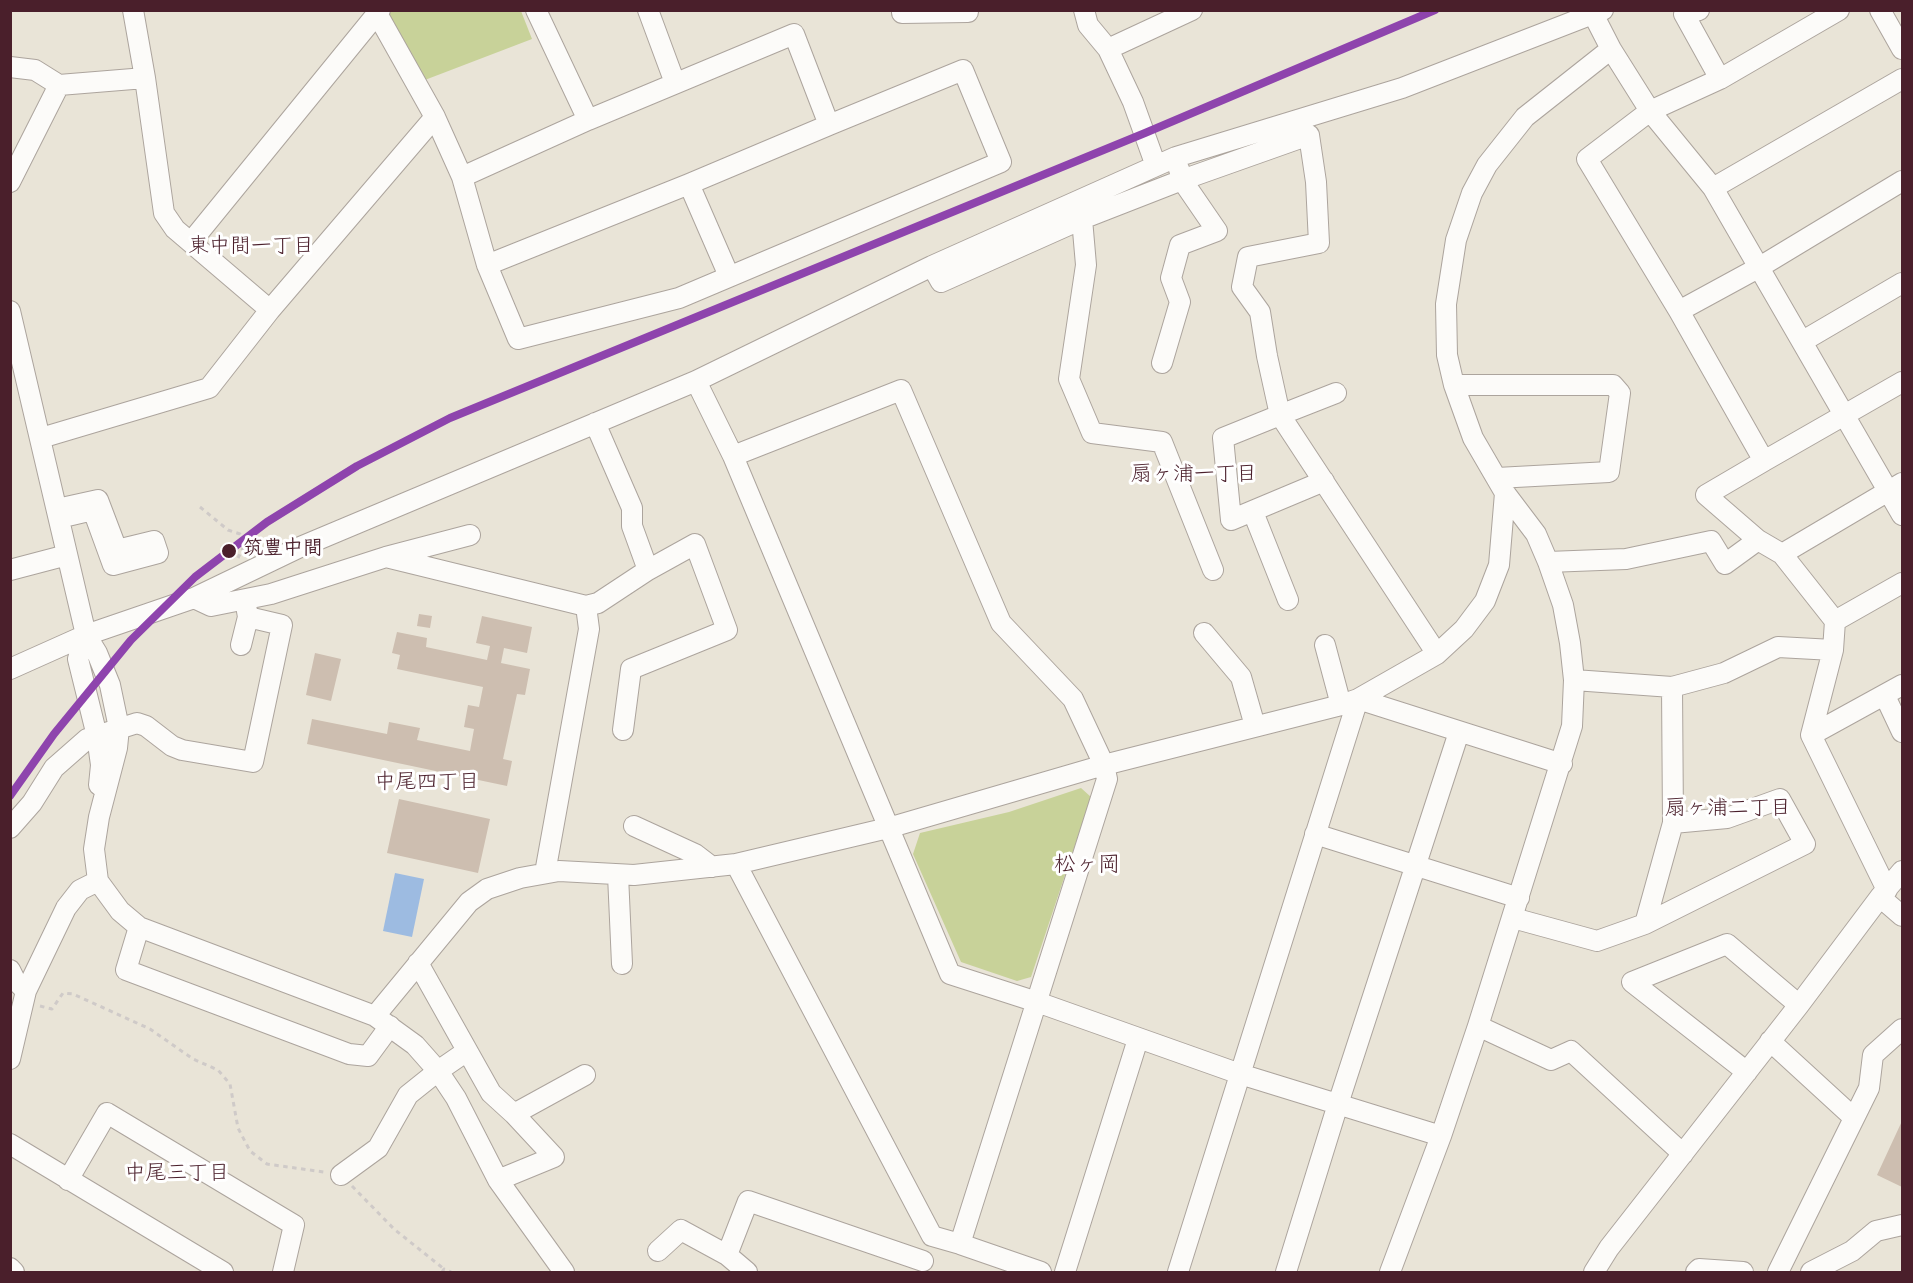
<!DOCTYPE html>
<html>
<head>
<meta charset="utf-8">
<style>
	body { margin:0 }
	#map { position:relative; width:1913px; height:1283px; overflow:hidden; background:#e9e4d7; font-family:Dekko,sans-serif }
	canvas { display:block }
	.frame { position:absolute; inset:0; border:12px solid #4a1f2b; pointer-events:none }
</style>
</head>
<body>
<div id="map">
<canvas width="1913" height="1283"></canvas>
<div class="frame"></div>
</div>
<script>
const c = document.querySelector('canvas').getContext('2d');
c.lineJoin = 'round';
function fill(path, color) {
  c.fillStyle = color;
  c.fill(path, 'evenodd');
}
function poly(rows) {
  const path = new Path2D();
  for (const r of rows) {
    path.moveTo(r[0], r[1]);
    for (let i = 2; i < r.length; i += 2) path.lineTo(r[i], r[i + 1]);
  }
  return path;
}
function strokePath(path, color, width, dash) {
  c.strokeStyle = color;
  c.lineWidth = width;
  c.lineCap = dash ? 'butt' : 'round';
  c.setLineDash(dash || []);
  c.stroke(path);
}
function label(font, color, halo, rows, align = 'center') {
  c.font = font + ' Dekko,"Klee One",sans-serif';
  c.lineWidth = 6;
  c.setLineDash([]);
  c.textBaseline = 'middle';
  c.strokeStyle = halo;
  c.fillStyle = color;
  for (const [text, x, y, turn = 0] of rows) {
    c.save();
    c.translate(x, y);
    c.rotate((+turn || 0) * Math.PI / 180);
    c.textAlign = isNaN(turn) ? turn : align;
    if (halo) c.strokeText(text, 0, 0);
    c.fillText(text, 0, 0);
    c.restore();
  }
}
const green = poly([
	[388,11,521,11,532,39,417,83],
	[1081,788,1091,797,1031,977,1017,981,961,962,913,854,920,833,1009,812]
]);
const water = poly([
	[395,873,424,879,412,937,383,931]
]);
const building = poly([
	[419,614,432,616,430,628,417,626],
	[482,616,532,627,527,653,504,648,501,663,530,669,525,695,517,694,503,759,512,761,507,786,307,744,312,719,387,734,389,722,420,728,417,740,470,751,474,729,464,727,468,705,479,707,483,687,397,669,400,655,392,653,397,632,427,638,426,647,487,660,490,646,476,643],
	[315,653,341,659,331,701,306,695],
	[399,799,490,819,478,873,387,853],
	[1902,1121,1902,1187,1877,1175]
]);
const path = poly([
	[200,507,228,530,240,534,244,539,245,544,238,558],
	[40,1006,52,1009,63,993,73,994,150,1029,193,1059,218,1070,230,1084,238,1128,250,1151,267,1164,324,1172],
	[352,1186,394,1229,444,1269],
	[442,1272,444,1269,451,1272]
]);
const minor = poly([
	[133,10,145,78,164,213,175,229,270,310],
	[375,10,435,117,462,177,487,265,518,339,679,298,1001,162,963,70,829,125,794,34,588,120,462,177],
	[536,10,588,120],
	[648,10,675,83],
	[902,10,902,13,968,12],
	[1084,10,1088,25,1108,49,1133,102,1156,166],
	[1591,10,1611,49,1650,111,1713,188,1902,515],
	[1699,10,1684,14,1720,79],
	[1839,10,1720,79,1650,111,1587,159,1679,311,1764,461,1706,495,1758,540,1782,554,1835,621,1833,650,1811,735,1887,890],
	[1880,10,1902,49],
	[1108,49,1192,10],
	[10,67,35,70,59,85,145,78],
	[10,182,59,85],
	[689,184,729,276],
	[1713,188,1902,79],
	[1082,219,1086,265,1069,379,1092,433,1162,442,1213,570],
	[191,242,380,10],
	[487,265,689,184,829,125],
	[932,266,941,282,1082,219,1182,180,1309,135,1316,182,1319,243,1248,257,1242,287,1260,312,1267,356,1280,415,1336,393],
	[10,311,86,635,97,653,110,685,119,728,117,748,99,817,94,849,98,881,120,911,139,927,375,1016,415,1045,438,1071,456,1098,498,1180,564,1272],
	[1679,311,1758,268,1902,181],
	[1803,341,1902,283],
	[1162,363,1180,302,1171,278,1180,245,1217,231,1182,180,1179,169],
	[696,381,733,456,950,974,1037,1002,1240,1074,1441,1136],
	[1454,385,1613,385,1620,393,1609,472,1497,478],
	[595,423,632,508,632,526,648,570],
	[41,438,209,388,270,310,435,117],
	[733,456,901,390,1001,623,1073,699,1104,765,1107,779,960,1244],
	[1764,461,1902,382],
	[1324,481,1231,520,1223,438,1280,415,1437,654],
	[57,509,98,500,117,550,154,541,158,553,113,565,93,510,59,518],
	[1253,512,1288,600],
	[1782,554,1902,483],
	[386,557,586,606,598,603,648,570,695,544,727,630,631,669,623,730],
	[1548,562,1626,559,1711,541,1725,564,1758,540],
	[10,570,67,555],
	[194,598,211,606,271,594,386,557,470,535],
	[1835,621,1902,583],
	[1204,633,1241,677,1255,726],
	[86,635,78,659,97,736,101,765,99,785],
	[241,645,248,617,246,605],
	[1325,645,1341,705],
	[10,669,86,635,194,598,298,548,696,381,932,266,1176,157,1402,88,1603,10],
	[1574,680,1672,687,1724,673,1778,647,1833,650],
	[1885,696,1902,732],
	[1358,699,1562,764],
	[1811,735,1902,685],
	[634,826,695,854,712,867],
	[10,828,32,803,54,768,87,739,137,723,146,726,172,746,182,750,253,762,282,625,248,617],
	[1315,834,1519,898],
	[736,864,932,1236,960,1244,1041,1272],
	[545,873,589,629,586,606],
	[618,875,622,964],
	[1880,897,1902,916],
	[1513,918,1597,941,1645,924,1805,844,1780,799,1727,818,1673,823],
	[1645,924,1673,823,1672,687],
	[139,927,126,970,349,1054,368,1056,390,1026],
	[418,963,491,1093,514,1114,554,1157,498,1180],
	[10,970,15,980,26,991],
	[375,1016,469,902,487,889,520,878,559,871,634,875,736,864,888,828,1104,765,1341,705,1358,699,1437,654,1464,629,1485,601,1499,565,1505,493],
	[1478,1026,1551,1060,1571,1051,1683,1154],
	[1770,1041,1854,1118],
	[10,1059,26,991,66,908,80,890,98,881],
	[1747,1072,1632,982,1727,944,1799,1005],
	[514,1114,585,1075],
	[10,1144,223,1272],
	[341,1175,378,1148,408,1095,438,1071,467,1051],
	[68,1180,107,1113,294,1225,283,1272],
	[658,1251,681,1230,727,1255],
	[10,1268,14,1272],
	[747,1272,727,1255,748,1201,923,1261],
	[1065,1272,1138,1039],
	[1178,1272,1358,699],
	[1286,1272,1338,1104,1459,732],
	[1390,1272,1441,1136,1478,1026,1572,726,1574,680,1570,643,1563,605,1548,562,1536,534,1505,493,1473,438,1454,385,1447,355,1446,304,1456,240,1472,193,1487,165,1525,117,1611,49],
	[1594,1272,1609,1248,1799,1005,1880,897,1902,871],
	[1696,1272,1699,1269,1743,1272],
	[1778,1272,1869,1088,1873,1055,1902,1029],
	[1811,1272,1852,1251,1876,1231,1902,1225]
]);
const rail1 = poly([
	[10,796,54,734,131,640,195,577,267,522,357,466,450,418,1145,133,1435,10]
]);
const markers = [
	[229,551,8,"#4a1f2b"]
];
const stopNames = [
	["筑豊中間",243,551]
];
const neighbourhoodNames = [
	["東中間一丁目",251,249],
	["扇ヶ浦一丁目",1194,477],
	["中尾四丁目",427,785],
	["扇ヶ浦二丁目",1728,811],
	["中尾三丁目",177,1176]
];
const quarterNames = [
	["松ヶ岡",1087,868]
];
fill(green, '#c8d299');
fill(water, '#9dbbe1');
fill(building, '#cdbeb0');
strokePath(minor, '#aca49d', 22);
strokePath(path, '#cfcac8', 3, [4.5, 4.5]);
strokePath(minor, '#fcfbf9', 20);
strokePath(rail1, '#8e44ad', 8);
for (const [x, y, r, color] of markers) {
  const dot = new Path2D();
  dot.arc(x, y, r, 0, 2 * Math.PI);
  c.fillStyle = color;
  c.fill(dot);
  strokePath(dot, '#fff', 2);
}
label('bold 20px', '#4a1f2b', '#fff', stopNames, 'left');
label('21px', '#4a1f2b', '#fff', neighbourhoodNames);
label('22px', '#4a1f2b', '#fff', quarterNames);
</script>
</body>
</html>
